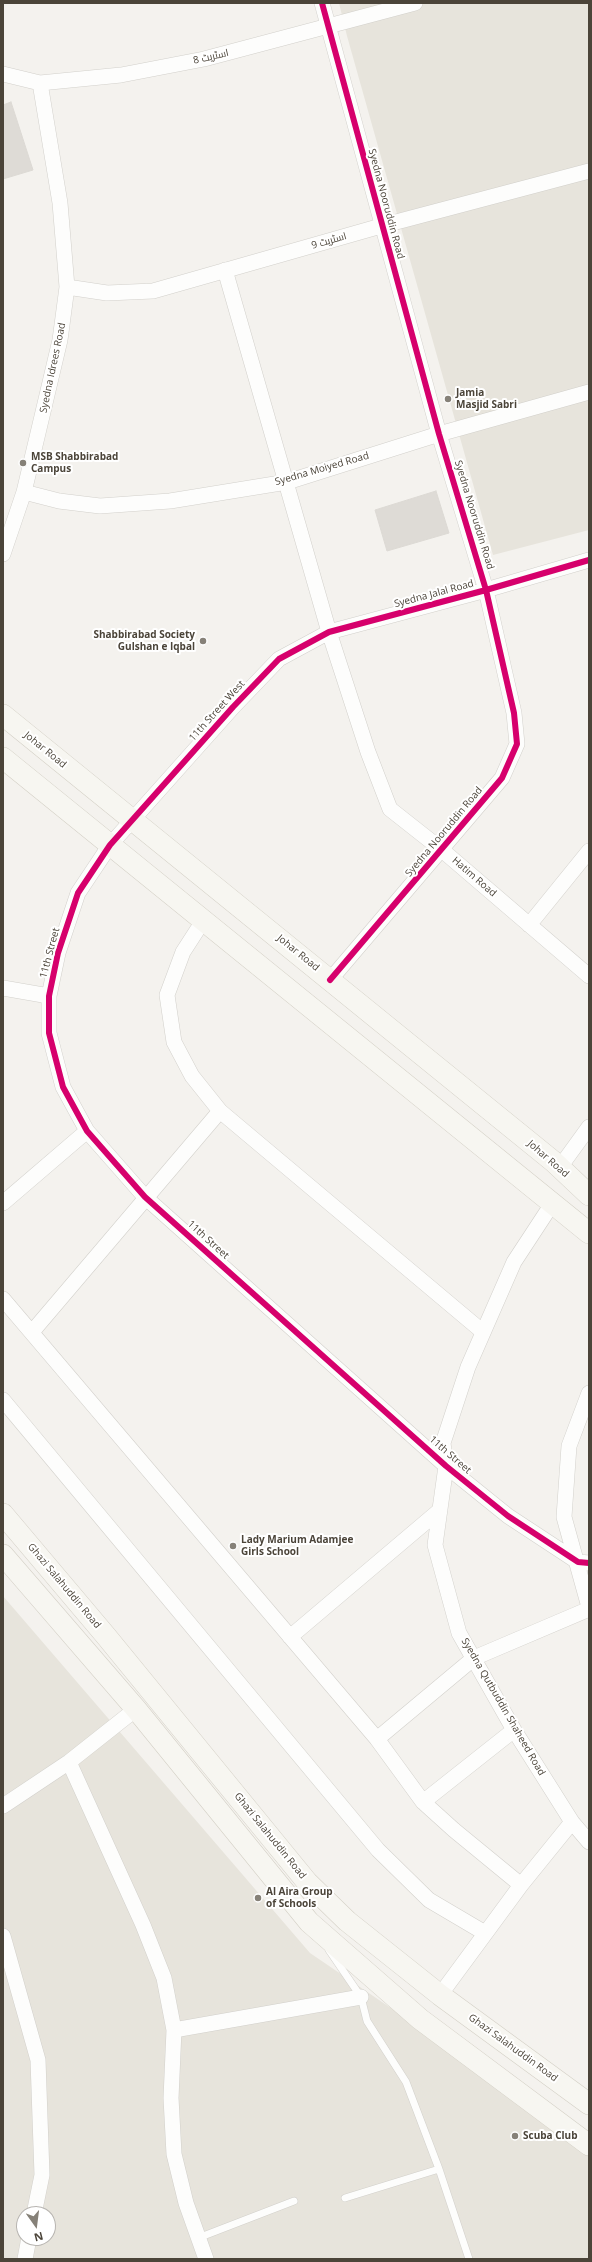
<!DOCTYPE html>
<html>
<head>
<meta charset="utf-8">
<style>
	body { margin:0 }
	#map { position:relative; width:592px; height:2262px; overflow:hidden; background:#f4f2ee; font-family:"Open Sans",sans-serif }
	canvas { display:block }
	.frame { position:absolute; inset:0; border:4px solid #4b4439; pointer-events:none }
	.north { position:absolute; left:16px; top:2206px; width:40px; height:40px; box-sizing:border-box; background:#fff; border:1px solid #b7b4b0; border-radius:50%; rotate:166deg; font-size:11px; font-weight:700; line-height:16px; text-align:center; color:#4b4439 }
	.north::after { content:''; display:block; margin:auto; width:14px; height:18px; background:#868178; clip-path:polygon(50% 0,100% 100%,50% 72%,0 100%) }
</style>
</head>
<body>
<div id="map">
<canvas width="592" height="2262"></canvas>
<div class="frame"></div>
<div class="north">N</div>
</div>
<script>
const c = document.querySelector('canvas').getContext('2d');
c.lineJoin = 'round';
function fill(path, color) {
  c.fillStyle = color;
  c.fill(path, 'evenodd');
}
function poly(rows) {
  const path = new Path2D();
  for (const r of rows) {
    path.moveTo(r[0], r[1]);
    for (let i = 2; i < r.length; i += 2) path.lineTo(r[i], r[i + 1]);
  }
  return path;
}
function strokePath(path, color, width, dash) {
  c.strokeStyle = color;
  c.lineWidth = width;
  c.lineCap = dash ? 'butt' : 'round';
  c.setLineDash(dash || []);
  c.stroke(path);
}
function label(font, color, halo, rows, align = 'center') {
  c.font = font + ' "Open Sans",Cairo,sans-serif';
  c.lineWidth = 4;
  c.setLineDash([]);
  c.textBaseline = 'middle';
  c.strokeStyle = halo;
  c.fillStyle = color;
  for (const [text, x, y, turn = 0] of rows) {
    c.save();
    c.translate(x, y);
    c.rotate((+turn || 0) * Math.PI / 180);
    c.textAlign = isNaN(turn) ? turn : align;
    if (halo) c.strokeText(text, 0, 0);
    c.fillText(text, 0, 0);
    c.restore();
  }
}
const residential = poly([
	[339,3,589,3,589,530,493,555,347,36],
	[3,1596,310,1953,589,2143,589,2259,3,2259],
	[24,2214,48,2214,48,2238,24,2238]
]);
const building = poly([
	[11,102,33,170,3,179,3,105,11,102],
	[436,491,449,533,387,551,375,510,436,491]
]);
const lane = poly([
	[329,1950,361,1997,367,2021,406,2082,439,2169,469,2259],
	[345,2198,439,2169],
	[198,2238,294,2201]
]);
const street = poly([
	[322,3,439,434,486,590,514,713,517,744,502,778,330,980],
	[3,74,40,83,121,75,204,59,415,3],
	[225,270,329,632,368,752,390,809,442,850,589,976],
	[67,287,107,293,153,291,381,226,589,171],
	[24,492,59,501,100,506,170,501,287,482,439,434,589,392],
	[3,554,24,492,43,412,60,340,67,287,60,203,40,83],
	[589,560,486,590,329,632,279,659,233,707,110,845,78,893,58,953,49,996,49,1033,63,1087,87,1131,145,1197,446,1466,508,1516,578,1562,589,1563],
	[203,921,183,952,167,995,174,1042,192,1076,220,1111,483,1332],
	[529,925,589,851],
	[3,988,49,996],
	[560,1167,589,1127],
	[3,1203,87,1131],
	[552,1204,514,1262,468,1367,443,1443,446,1466,435,1545,459,1633,514,1730,572,1822,589,1842],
	[3,1299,377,1739,423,1802,454,1830,521,1885],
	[32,1332,220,1111],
	[589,1393,569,1446,564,1517,589,1607],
	[3,1400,378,1850,429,1900,485,1933],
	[290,1637,440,1510],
	[377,1739,474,1658,589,1609],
	[69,1762,143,1925,164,1978,174,2030,171,2098,174,2154,186,2203,206,2259],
	[423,1802,514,1730],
	[3,1806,69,1762,136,1709],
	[3,1936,38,2060,42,2175,34,2214],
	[440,1995,521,1885,572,1822],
	[174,2030,361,1997],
	[25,2259,29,2238]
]);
const secondary = poly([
	[3,715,554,1162,589,1195],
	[3,758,589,1233],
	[3,1514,106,1636,307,1882,347,1921,440,1995,589,2104],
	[3,1555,136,1709,309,1922,420,2019,589,2145]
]);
const cycleway = poly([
	[322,3,439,434,486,590,514,713,517,744,502,778,330,980],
	[589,560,486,590,329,632,279,659,233,707,110,845,78,893,58,953,49,996,49,1033,63,1087,87,1131,145,1197,446,1466,508,1516,578,1562,589,1563]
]);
const markers = [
	[448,399,4,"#868178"],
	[23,463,4,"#868178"],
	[203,641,4,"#868178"],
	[233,1546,4,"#868178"],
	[258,1898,4,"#868178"],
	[515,2136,4,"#868178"]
];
const streetNames = [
	["اسٹریٹ 8",211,57,-13],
	["Syedna Nooruddin Road",386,204,75],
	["اسٹریٹ 9",329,241,-16],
	["Syedna Idrees Road",53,368,-78],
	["Syedna Moiyed Road",322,469,-16],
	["Syedna Nooruddin Road",474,515,73],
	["Syedna Jalal Road",434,594,-15],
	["11th Street West",217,711,-48],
	["Johar Road",45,750,39],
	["Syedna Nooruddin Road",444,832,-50],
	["Hatim Road",474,877,41],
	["11th Street",50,953,-75],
	["Johar Road",298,953,39],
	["Johar Road",548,1159,41],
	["11th Street",208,1240,42],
	["11th Street",450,1455,41],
	["Ghazi Salahuddin Road",64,1586,50],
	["Syedna Qutbuddin Shaheed Road",503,1707,60],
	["Ghazi Salahuddin Road",270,1836,51],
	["Ghazi Salahuddin Road",513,2048,36]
];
const poiNames = [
	["Jamia",456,393],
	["Masjid Sabri",456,405],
	["MSB Shabbirabad",31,457],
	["Campus",31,469],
	["Shabbirabad Society",195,635,"right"],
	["Gulshan e Iqbal",195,647,"right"],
	["Lady Marium Adamjee",241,1540],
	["Girls School",241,1552],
	["Al Aira Group",266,1892],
	["of Schools",266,1904],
	["Scuba Club",523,2136]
];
fill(residential, '#e7e4dc');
fill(building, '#dedbd6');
strokePath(building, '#dcd9d4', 1);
strokePath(lane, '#d2d0cb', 8);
strokePath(street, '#d2d0cb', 16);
strokePath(secondary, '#d3cfc5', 22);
strokePath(lane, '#fdfdfc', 7);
strokePath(street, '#fdfdfc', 15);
strokePath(secondary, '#f7f6f1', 21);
strokePath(cycleway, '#d6006c', 6);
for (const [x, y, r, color] of markers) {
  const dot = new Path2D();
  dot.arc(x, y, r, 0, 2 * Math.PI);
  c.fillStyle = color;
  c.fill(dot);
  strokePath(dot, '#fff', 1.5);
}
label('10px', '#4b4439', '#fff', streetNames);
label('bold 10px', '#4b4439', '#fff', poiNames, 'left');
</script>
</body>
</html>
